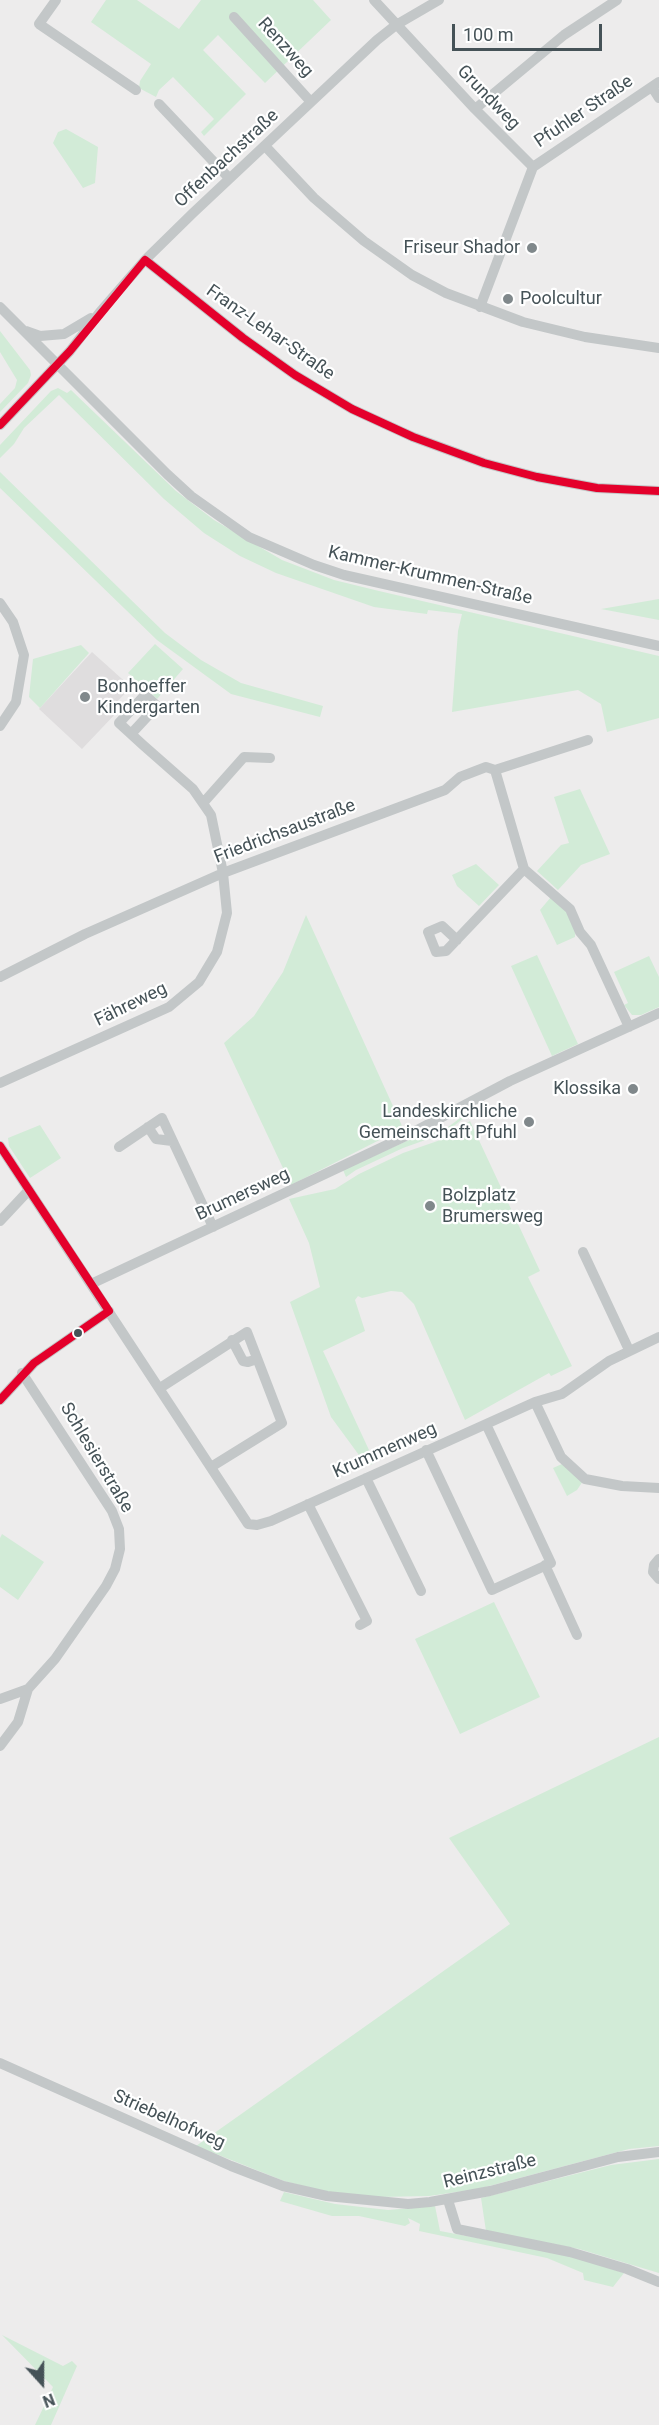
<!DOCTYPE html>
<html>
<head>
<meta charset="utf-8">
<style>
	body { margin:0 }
	#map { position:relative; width:659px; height:2425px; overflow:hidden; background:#edecec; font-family:Roboto,sans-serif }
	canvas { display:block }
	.north { position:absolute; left:12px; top:2353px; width:60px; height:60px; -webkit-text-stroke:4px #fff; paint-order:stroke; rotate:159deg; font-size:16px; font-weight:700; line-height:24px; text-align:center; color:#455257 }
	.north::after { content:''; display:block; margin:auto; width:21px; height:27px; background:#455257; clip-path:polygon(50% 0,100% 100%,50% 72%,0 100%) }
	.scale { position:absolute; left:452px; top:24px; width:150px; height:27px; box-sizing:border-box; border:3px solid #455257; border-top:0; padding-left:8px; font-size:18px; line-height:21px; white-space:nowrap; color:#455257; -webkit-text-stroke:4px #fff; paint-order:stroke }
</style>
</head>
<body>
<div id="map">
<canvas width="659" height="2425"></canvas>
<div class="north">N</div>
<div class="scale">100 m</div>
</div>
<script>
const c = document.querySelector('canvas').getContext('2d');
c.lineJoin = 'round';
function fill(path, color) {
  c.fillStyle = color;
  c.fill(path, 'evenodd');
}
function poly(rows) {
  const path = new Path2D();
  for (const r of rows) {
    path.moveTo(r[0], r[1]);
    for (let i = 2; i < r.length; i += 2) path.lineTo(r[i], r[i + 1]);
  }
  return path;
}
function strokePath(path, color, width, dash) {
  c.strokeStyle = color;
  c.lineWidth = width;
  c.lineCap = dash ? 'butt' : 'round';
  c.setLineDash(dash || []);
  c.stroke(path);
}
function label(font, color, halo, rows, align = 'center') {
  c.font = font + ' Roboto,sans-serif';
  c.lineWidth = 4.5;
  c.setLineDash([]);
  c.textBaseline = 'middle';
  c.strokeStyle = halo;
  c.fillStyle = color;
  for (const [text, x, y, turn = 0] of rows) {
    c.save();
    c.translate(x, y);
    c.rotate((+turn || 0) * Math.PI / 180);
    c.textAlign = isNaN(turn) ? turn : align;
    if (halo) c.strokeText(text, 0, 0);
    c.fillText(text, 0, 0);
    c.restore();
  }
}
const education = poly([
	[92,652,131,687,114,705,119,710,82,749,39,709]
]);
const green = poly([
	[106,0,137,0,179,29,201,0,313,0,331,20,265,83,218,35,203,50,246,94,204,136,201,132,214,119,173,77,159,90,156,97,139,88,140,81,151,64,91,22],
	[66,129,98,147,95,183,83,188,53,143,58,132],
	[0,331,30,370,31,375,28,383,0,412,0,404,15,388,17,380,0,352],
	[58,388,67,393,71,390,176,491,214,520,282,560,334,580,379,591,659,656,659,718,607,732,601,704,578,690,452,712,458,631,462,614,428,610,427,614,374,607,276,573,240,556,204,533,164,499,59,395,24,428,14,444,0,458,0,445,51,391],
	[0,472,165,633,201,660,241,683,323,706,320,717,231,694,157,640,0,488],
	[659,599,659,620,601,609],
	[155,644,183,669,157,699,128,673],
	[81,645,89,653,40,708,29,697,33,659],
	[580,789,610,854,581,865,558,890,537,871,561,845,569,843,554,797],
	[476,864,499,885,479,906,457,886,452,875],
	[551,897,566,909,575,930,575,937,557,945,540,910],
	[306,915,403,1128,291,1185,224,1043,254,1016,283,972],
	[537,955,578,1044,552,1056,511,966],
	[649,956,659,977,659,1007,641,1015,632,1015,624,1005,628,1003,614,972],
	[463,1116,465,1117,445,1133,403,1148,356,1170,346,1177,343,1170,411,1139,444,1130],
	[470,1121,540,1271,528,1277,572,1366,551,1376,549,1373,465,1420,414,1304,402,1292,391,1291,362,1298,358,1296,355,1300,365,1331,323,1351,375,1463,367,1466,331,1417,290,1302,320,1287,309,1243,289,1199,335,1189,359,1174,403,1153,449,1137],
	[40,1125,61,1158,30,1178,9,1146,8,1138],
	[562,1464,583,1481,577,1490,567,1496,553,1468],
	[2,1534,44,1562,18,1600,0,1587,0,1538],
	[494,1602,540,1697,460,1734,415,1639],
	[659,1737,659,2146,629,2149,478,2189,429,2196,379,2197,327,2192,284,2181,196,2146,510,1924,449,1838],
	[659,2159,659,2273,579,2249,486,2231,481,2198,611,2165],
	[284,2192,335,2204,388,2210,435,2206,440,2231,568,2255,624,2273,613,2287,584,2280,583,2273,547,2258,419,2231,420,2224,408,2218,410,2223,405,2226,359,2216,332,2216,280,2201],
	[2,2335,63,2366,72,2361,77,2366,51,2425,35,2425,53,2387]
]);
const minor = poly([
	[56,0,39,24,136,90],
	[374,0,475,109,533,167],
	[234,17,311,102],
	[652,87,659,98],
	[159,104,229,178],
	[475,109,564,35,617,0],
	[265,146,314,198,364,241,412,275,446,293,523,322,585,337,659,348],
	[145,260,243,338,295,375,352,409,413,437,484,463,537,477,597,488,659,491],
	[0,307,167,474,191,496,249,537,314,565,344,575,659,646],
	[480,307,533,167,659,82],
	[26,331,40,336,64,334,91,318],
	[0,425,70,351,100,312,145,260,193,213,377,40,396,25,439,0],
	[0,603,13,622,24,655,16,702,0,726],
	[495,770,524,869,570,909,580,932,591,945,629,1027],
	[204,802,244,757,270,758],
	[457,940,442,926,428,932,436,952,446,951,524,869],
	[0,977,85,934,223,873,445,790,460,777,486,767,495,770,588,740],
	[0,1083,169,1007,199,982,217,952,227,913,223,873,211,815,193,789,143,745,119,723,145,695,157,706,131,734],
	[148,1127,156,1139,172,1141],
	[0,1146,248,1524,257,1525,271,1521,535,1402,562,1394,609,1361,659,1337],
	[119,1147,162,1118,213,1227],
	[0,1221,29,1190],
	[583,1252,629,1350],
	[91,1284,408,1135,510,1081,659,1013],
	[232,1340,243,1361,248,1362,257,1359],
	[160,1388,247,1332,282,1423,211,1467],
	[0,1400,34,1363,109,1311],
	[535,1402,561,1457,585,1479,622,1486,659,1488],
	[426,1450,492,1590,551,1563,486,1424],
	[366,1478,421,1591],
	[308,1504,367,1621,360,1625],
	[659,1559,654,1565,653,1572,659,1579],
	[545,1565,577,1635],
	[0,1699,28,1689,55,1659,106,1586,115,1569,120,1549,119,1529,112,1511,22,1373],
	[0,1746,18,1722,28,1689],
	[0,2063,231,2166,283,2186,327,2196,408,2204,430,2202,490,2191,618,2157,659,2152],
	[448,2200,457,2229,570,2252,627,2269,659,2282]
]);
const bus1 = poly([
	[145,260,243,338,295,375,352,409,413,437,484,463,537,477,597,488,659,491],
	[0,425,70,351,145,260],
	[0,1146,109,1311],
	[0,1400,34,1363,109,1311]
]);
const markers = [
	[532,248,6,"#80888b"],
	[508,299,6,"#80888b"],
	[85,697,6,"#80888b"],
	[633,1089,6,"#80888b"],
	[529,1122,6,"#80888b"],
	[430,1206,6,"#80888b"],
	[78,1333,5,"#455257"]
];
const streetNames = [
	["Renzweg",285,48,48],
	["Grundweg",488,98,46],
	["Pfuhler Straße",584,112,-34],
	["Offenbachstraße",227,159,-43],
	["Franz-Lehar-Straße",270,333,35],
	["Kammer-Krummen-Straße",430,576,13],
	["Friedrichsaustraße",285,832,-21],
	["Fähreweg",131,1005,-26],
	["Brumersweg",243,1195,-25],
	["Krummenweg",385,1451,-24],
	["Schlesierstraße",96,1458,59],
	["Striebelhofweg",169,2120,24],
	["Reinzstraße",490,2172,-14]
];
const poiNames = [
	["Friseur Shador",520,248],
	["Poolcultur",520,299,"left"],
	["Bonhoeffer",97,687,"left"],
	["Kindergarten",97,708,"left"],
	["Klossika",621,1089],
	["Landeskirchliche",517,1112],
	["Gemeinschaft Pfuhl",517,1133],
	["Bolzplatz",442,1196,"left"],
	["Brumersweg",442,1217,"left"]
];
fill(education, '#dfddde');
fill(green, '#d2ebd7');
strokePath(minor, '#c3c7c8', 10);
strokePath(bus1, '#e4002b', 8);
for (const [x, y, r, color] of markers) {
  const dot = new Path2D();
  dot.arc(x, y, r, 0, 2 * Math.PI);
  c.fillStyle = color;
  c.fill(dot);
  strokePath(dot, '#fff', 2);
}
label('18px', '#455257', '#fff', streetNames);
label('18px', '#455257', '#fff', poiNames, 'right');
</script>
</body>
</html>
